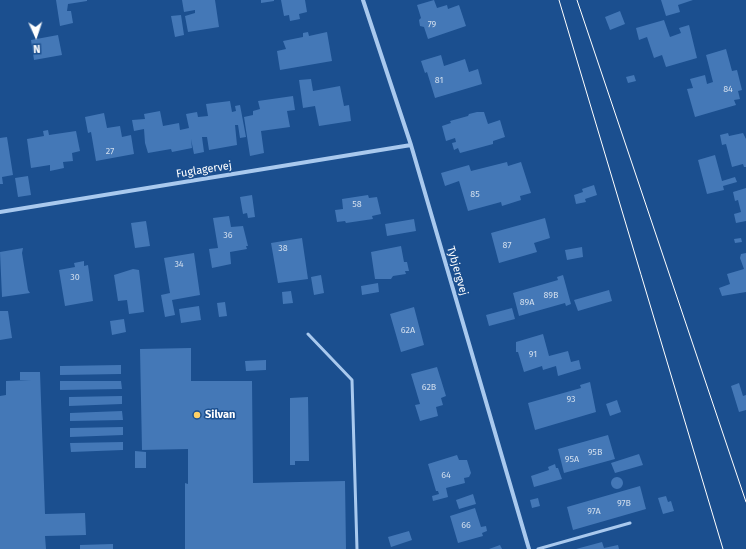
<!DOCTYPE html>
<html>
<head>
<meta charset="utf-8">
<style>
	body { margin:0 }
	#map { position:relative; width:746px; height:549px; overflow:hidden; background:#1b4f8f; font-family:"Fira Sans",sans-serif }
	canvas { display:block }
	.north { position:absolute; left:16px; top:16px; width:40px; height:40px; -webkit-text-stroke:3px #1b4f8f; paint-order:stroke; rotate:177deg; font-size:11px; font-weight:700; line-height:16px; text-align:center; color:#fff }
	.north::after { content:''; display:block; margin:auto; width:14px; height:18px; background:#fff; clip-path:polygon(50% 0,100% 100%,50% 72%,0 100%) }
</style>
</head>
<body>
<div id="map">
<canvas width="746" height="549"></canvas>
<div class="north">N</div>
</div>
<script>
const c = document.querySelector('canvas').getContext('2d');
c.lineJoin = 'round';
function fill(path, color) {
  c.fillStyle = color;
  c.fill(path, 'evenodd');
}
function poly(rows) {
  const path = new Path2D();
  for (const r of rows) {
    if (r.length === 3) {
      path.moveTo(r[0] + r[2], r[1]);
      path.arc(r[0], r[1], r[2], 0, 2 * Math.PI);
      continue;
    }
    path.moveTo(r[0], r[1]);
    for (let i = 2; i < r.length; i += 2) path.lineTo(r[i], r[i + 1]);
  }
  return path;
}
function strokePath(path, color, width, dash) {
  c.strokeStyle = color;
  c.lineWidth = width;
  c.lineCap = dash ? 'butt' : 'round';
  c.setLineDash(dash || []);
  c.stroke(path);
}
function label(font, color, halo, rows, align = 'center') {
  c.font = font + ' "Fira Sans",sans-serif';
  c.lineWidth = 3;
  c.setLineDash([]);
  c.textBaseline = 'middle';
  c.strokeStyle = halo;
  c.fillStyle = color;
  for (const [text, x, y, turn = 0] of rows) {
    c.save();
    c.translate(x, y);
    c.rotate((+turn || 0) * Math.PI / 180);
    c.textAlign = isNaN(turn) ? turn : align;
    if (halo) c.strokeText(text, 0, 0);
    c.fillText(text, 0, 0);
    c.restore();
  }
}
const building = poly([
	[56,0,87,0,87,1,68,4,67,11,71,11,73,23,60,26],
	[182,0,215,0,219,27,188,32,185,16,195,13,195,10,184,12],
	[261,0,274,0,274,1,261,3],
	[281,0,305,0,307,12,299,14,300,19,290,21,289,15,284,16],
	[434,0,437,8,447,5,448,9,459,5,466,26,428,39,424,27,420,26,419,20,421,18,417,5],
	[661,0,693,0,678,5,680,12,666,16],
	[620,11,625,24,610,30,605,17],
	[181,15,184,35,175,37,171,16],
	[664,20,670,37,681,33,679,28,689,25,697,58,666,67,662,55,654,58,647,37,639,40,636,28],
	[308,32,309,36,327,32,332,61,280,70,277,51,286,49,283,41,303,37,303,33],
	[58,35,62,55,34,60,31,40],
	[726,49,732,71,737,70,742,90,738,91,740,99,734,100,736,105,695,117,687,89,693,88,690,79,705,75,707,84,713,82,706,55],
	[441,55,444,66,465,59,469,72,478,69,482,84,435,98,427,72,425,73,421,61],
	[634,75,636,81,628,83,626,77],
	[311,79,313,91,340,86,344,106,349,105,351,121,319,126,315,106,303,108,299,80],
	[293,96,295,110,287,111,290,127,261,131,264,153,250,156,244,117,253,115,253,111,260,109,258,101],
	[230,101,232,112,236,111,235,106,240,105,246,137,240,138,238,125,235,125,237,145,209,150,207,137,202,137,204,152,194,154,191,139,192,148,172,152,171,149,148,153,145,143,144,129,134,131,132,120,145,119,144,114,160,111,163,126,179,123,180,130,189,128,186,114,197,112,198,117,208,116,206,104],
	[477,112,484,112,488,124,500,120,505,137,493,141,493,144,460,153,458,148,454,150,452,143,456,142,455,138,446,141,442,126,451,123,450,121,468,116,469,114],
	[104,113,107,128,120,126,122,137,131,135,134,154,96,161,91,132,88,133,85,117],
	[48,130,49,135,76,131,80,151,72,153,73,161,63,162,64,168,50,171,50,165,31,168,27,139,44,136,43,131],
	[728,133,729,136,743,133,746,139,746,167,744,167,743,164,732,167,726,144,722,145,720,135],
	[7,137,13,175,2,177,3,184,0,184,0,138],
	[715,155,722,181,735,177,737,182,723,186,724,190,707,194,698,160],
	[507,162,508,166,521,162,531,193,520,196,521,200,502,206,501,202,468,211,459,181,445,186,441,173,469,165,471,171],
	[28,176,31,195,18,197,15,178],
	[594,185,597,195,585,199,586,202,576,204,574,195,583,192,582,189],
	[746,188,746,221,736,223,734,214,741,212,738,200,735,201,733,192],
	[252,195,255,217,248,218,247,213,243,214,240,197],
	[368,195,369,198,377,197,381,214,372,216,373,219,346,223,345,221,337,222,335,210,343,209,342,199],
	[229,216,231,227,243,226,248,246,246,246,247,249,230,252,231,264,212,268,209,249,218,248,213,218],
	[545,218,550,238,534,243,537,252,499,263,491,233],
	[414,219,416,231,387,236,385,224],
	[146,221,150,246,135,248,131,223],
	[302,238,308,279,278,283,271,243],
	[741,238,742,242,735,243,734,239],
	[401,246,404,262,407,262,409,271,405,271,406,274,393,276,391,279,375,279,371,252],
	[582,247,583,257,567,260,565,250],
	[23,248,22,253,28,290,30,293,2,297,0,252],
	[194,253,200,295,172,300,175,315,165,317,161,295,170,293,164,258],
	[746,253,746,292,722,296,719,288,730,284,727,274,744,269,740,258,741,254],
	[84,261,84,266,88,265,93,301,65,306,59,270,75,267,74,263],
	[133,269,139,270,144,312,129,314,127,300,118,301,114,275],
	[321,275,324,293,314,295,311,277],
	[563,275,571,304,566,306,565,303,519,316,513,293,558,280,557,277],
	[378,283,379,292,362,295,361,286],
	[609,290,612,301,578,311,574,300],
	[291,291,293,303,283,304,282,292],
	[225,302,227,316,219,317,217,303],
	[199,306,201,320,181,323,179,309],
	[414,307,424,345,401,352,390,314],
	[512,308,515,319,489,326,486,315],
	[0,311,8,311,12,338,0,340],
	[124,319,126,332,112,335,110,321],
	[543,334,549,356,568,351,571,362,579,360,581,369,558,376,556,366,543,370,542,366,524,372,518,352,516,352,516,342],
	[191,348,191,381,252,381,253,483,345,481,346,549,185,549,185,483,188,484,188,449,142,450,140,349],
	[266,360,266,370,246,371,245,361],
	[121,365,121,374,60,375,60,366],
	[437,367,446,396,441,398,443,405,436,407,438,416,420,421,415,405,420,404,411,374],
	[20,372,40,372,45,514,85,513,86,535,45,536,46,549,0,549,0,396,6,395,6,381,31,380,20,380],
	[60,381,121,381,122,389,60,390],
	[590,382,596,412,535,430,528,403,581,388,580,385],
	[739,383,743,396,746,395,746,410,739,412,731,386],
	[122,396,122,404,69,406,69,397],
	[308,397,309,461,295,461,295,465,290,465,290,398],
	[617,400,621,412,610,416,606,404],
	[122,411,123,420,70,421,70,413],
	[123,427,123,435,70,437,70,428],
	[608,435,615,459,564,473,558,449],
	[123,442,123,450,71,452,70,443],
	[135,451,146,452,146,468,135,468],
	[639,454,643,465,615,473,611,463],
	[457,455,459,460,467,460,471,473,469,477,464,478,465,483,446,488,448,497,433,501,432,496,439,494,438,491,436,491,428,464],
	[555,464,556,468,558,468,562,479,534,487,531,476,549,470,548,467],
	[617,483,6],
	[640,486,646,509,573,530,567,507],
	[473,494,476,504,459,509,456,500],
	[666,496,668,502,671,501,674,511,663,514,658,498],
	[538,498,540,506,532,508,530,500],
	[475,508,481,527,486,526,487,531,482,533,483,536,458,543,450,516],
	[409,531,412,540,391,547,388,537],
	[602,542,604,548,618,545,619,549,576,549],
	[113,544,113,549,80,549,80,545],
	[500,545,502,549,489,549]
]);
const lane = poly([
	[308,334,352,380,357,549],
	[538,549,630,523]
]);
const street = poly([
	[363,0,411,145,529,549],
	[0,212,411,145]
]);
const tram = poly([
	[559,0,723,549],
	[577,0,746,502]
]);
const markers = [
	[197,415,4,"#ffd166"]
];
const numberNames = [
	["79",432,24],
	["81",439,80],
	["84",728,89],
	["27",110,151],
	["85",475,194],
	["58",357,204],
	["36",228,235],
	["87",507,245],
	["38",283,248],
	["34",179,264],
	["30",75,277],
	["89B",551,295],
	["89A",527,302],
	["62A",408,330],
	["91",533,354],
	["62B",429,387],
	["93",571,399],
	["95B",595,452],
	["95A",572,459],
	["64",446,475],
	["97B",624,503],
	["97A",594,511],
	["66",466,525]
];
const streetNames = [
	["Fuglagervej",204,170,-9],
	["Tybjergvej",457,271,74]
];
const poiNames = [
	["Silvan",205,415]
];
fill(building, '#4478b7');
strokePath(lane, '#a9c9ee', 3);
strokePath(street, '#a9c9ee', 4);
strokePath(tram, '#fff', 1);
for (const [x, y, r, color] of markers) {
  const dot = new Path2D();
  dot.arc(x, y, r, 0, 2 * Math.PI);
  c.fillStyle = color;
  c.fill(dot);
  strokePath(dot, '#1b4f8f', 1.5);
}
label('9px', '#d0dded', null, numberNames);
label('11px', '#fff', '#1b4f8f', streetNames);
label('bold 11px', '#fff', '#1b4f8f', poiNames, 'left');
</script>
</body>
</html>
